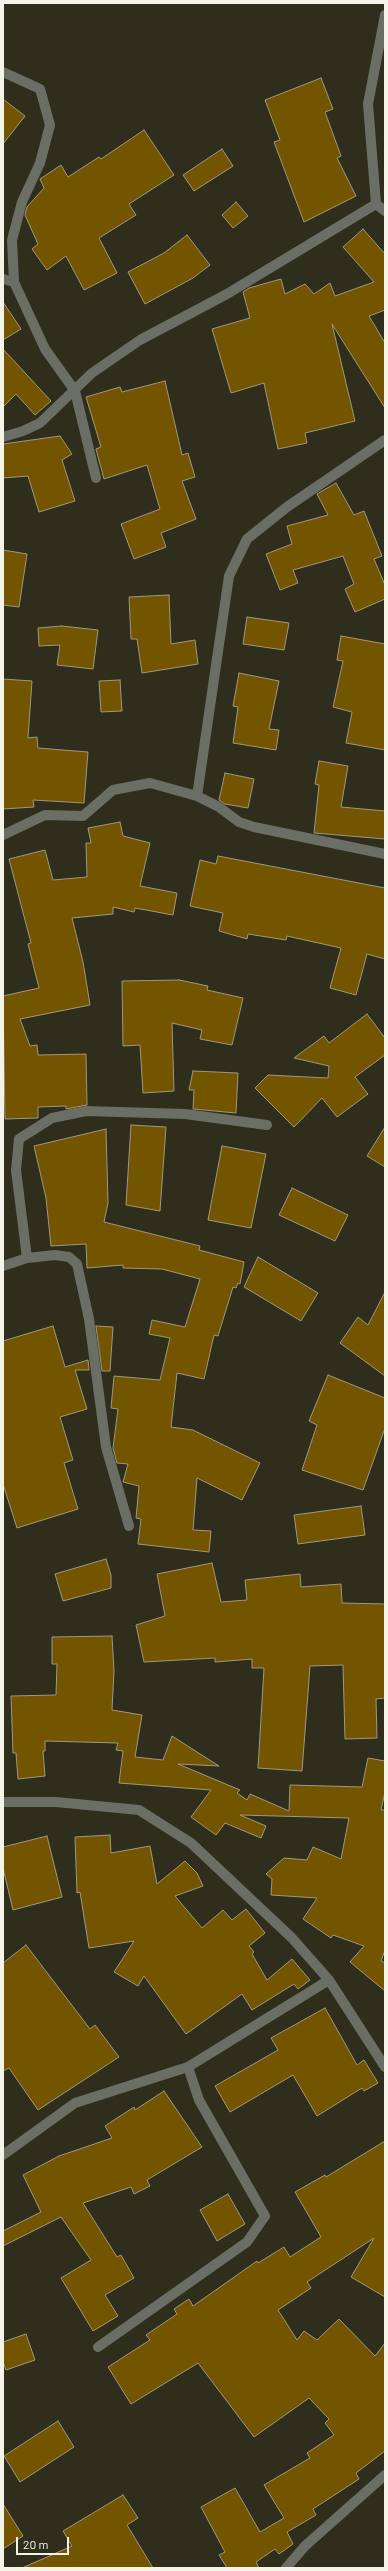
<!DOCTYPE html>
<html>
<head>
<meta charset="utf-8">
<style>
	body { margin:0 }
	#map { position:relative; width:388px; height:2571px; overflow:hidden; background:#2f2e1c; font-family:Barlow,sans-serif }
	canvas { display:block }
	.frame { position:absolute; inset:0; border:4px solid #f4f4e8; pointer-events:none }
	.scale { position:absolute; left:16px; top:2537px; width:53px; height:18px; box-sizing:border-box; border:2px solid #f4f4e8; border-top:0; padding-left:5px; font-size:12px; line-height:14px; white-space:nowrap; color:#f4f4e8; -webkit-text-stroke:3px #2f2e1c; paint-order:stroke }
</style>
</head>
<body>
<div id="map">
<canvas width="388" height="2571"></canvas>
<div class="frame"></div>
<div class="scale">20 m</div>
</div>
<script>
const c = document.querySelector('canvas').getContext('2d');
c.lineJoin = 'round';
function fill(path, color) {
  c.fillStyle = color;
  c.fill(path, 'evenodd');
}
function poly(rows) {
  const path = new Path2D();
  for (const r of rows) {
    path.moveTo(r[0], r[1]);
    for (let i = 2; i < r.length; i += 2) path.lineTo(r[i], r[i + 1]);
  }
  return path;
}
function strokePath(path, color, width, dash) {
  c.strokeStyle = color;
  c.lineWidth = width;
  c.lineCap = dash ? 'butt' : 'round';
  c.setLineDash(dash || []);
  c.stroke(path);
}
const building = poly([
	[321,78,333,109,325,112,341,156,337,158,356,196,304,222,274,142,280,140,265,100,321,78],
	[3,99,25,116,3,144,3,99],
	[144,130,174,175,129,204,136,215,99,238,117,273,84,290,66,256,47,270,32,249,38,244,25,215,27,207,44,188,40,179,61,165,68,177,99,157,101,159,144,130],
	[222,149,233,166,194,191,183,175,222,149],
	[236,202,248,216,233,228,222,215,236,202],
	[363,229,385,254,385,310,369,316,385,343,385,408,332,324,355,421,305,433,307,443,278,449,264,383,231,393,212,329,250,318,243,292,249,288,281,279,285,294,305,284,314,294,330,283,335,296,374,282,343,247,363,229],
	[187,235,210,265,193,278,145,304,128,272,164,253,187,235],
	[3,302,21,329,3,340,3,302],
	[3,349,51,401,35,415,16,394,3,407,3,349],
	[165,381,182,455,188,453,195,477,182,481,196,519,161,533,166,547,134,559,121,524,160,509,147,465,104,479,96,449,101,447,86,397,120,387,122,392,165,381],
	[60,436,72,454,62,460,75,501,39,512,28,476,3,478,3,444,60,436],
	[336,483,354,515,364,511,382,556,374,559,385,585,385,599,355,612,345,589,354,584,343,556,293,570,298,583,280,590,266,554,292,544,287,526,328,515,317,494,336,483],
	[3,550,27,554,19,607,3,605,3,550],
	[169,595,171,644,195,640,198,664,142,673,137,639,131,639,129,597,169,595],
	[247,617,289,623,284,650,243,644,247,617],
	[62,626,98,630,93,669,57,665,60,645,39,646,38,628,62,626],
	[341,636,385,644,385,750,346,743,352,712,333,707,343,661,337,660,341,636],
	[239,673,279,681,269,729,279,730,276,750,233,743,238,707,233,706,239,673],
	[3,679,32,681,28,738,37,737,38,748,88,752,84,803,33,800,34,807,3,809,3,679],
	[120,680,122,711,101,712,99,681,120,680],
	[319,761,348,766,341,807,385,811,385,839,314,833,319,785,315,784,319,761],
	[225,773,254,779,248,808,225,804,219,800,225,773],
	[120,822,123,836,150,843,140,886,177,893,173,915,135,908,134,912,113,907,113,914,72,918,83,962,90,1005,20,1019,30,1046,37,1045,38,1055,86,1054,87,1105,66,1109,66,1106,38,1107,38,1118,5,1119,3,996,39,988,28,944,31,943,9,859,45,850,53,880,87,877,86,843,91,843,88,828,120,822],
	[218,856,385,888,385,959,367,954,356,995,330,988,341,948,287,936,286,940,248,934,247,939,219,931,223,913,190,906,200,860,216,864,218,856],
	[179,980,208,986,207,990,243,998,232,1045,200,1039,202,1030,172,1023,174,1091,143,1093,140,1045,123,1046,122,981,179,980],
	[367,1014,385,1038,385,1055,355,1077,368,1094,337,1117,322,1098,294,1127,255,1088,268,1075,328,1078,329,1066,294,1058,324,1036,329,1043,367,1014],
	[193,1071,238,1073,236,1113,193,1109,194,1090,189,1090,193,1071],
	[131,1125,166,1127,160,1211,126,1205,131,1125],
	[385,1127,385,1167,367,1156,385,1127],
	[106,1129,108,1203,104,1222,200,1246,199,1250,244,1262,240,1284,238,1283,236,1288,233,1287,218,1336,214,1335,204,1379,177,1373,171,1427,193,1430,260,1463,242,1500,197,1478,193,1530,211,1531,209,1552,138,1544,141,1519,136,1518,139,1486,123,1482,128,1464,117,1463,113,1448,118,1409,111,1408,114,1376,160,1380,170,1338,149,1334,152,1320,185,1327,200,1279,162,1269,123,1268,123,1265,87,1268,86,1244,51,1246,46,1198,34,1146,106,1129],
	[222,1146,266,1154,251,1228,208,1220,222,1146],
	[292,1188,348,1215,335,1241,279,1215,292,1188],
	[258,1257,318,1293,301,1321,244,1287,258,1257],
	[385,1292,385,1376,340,1343,358,1317,368,1325,385,1292],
	[53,1326,65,1367,88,1360,89,1370,75,1370,87,1409,60,1417,73,1460,64,1463,78,1509,17,1528,3,1484,3,1341,53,1326],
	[96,1326,113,1327,110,1371,102,1371,96,1326],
	[328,1375,385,1398,385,1428,363,1490,302,1470,317,1425,309,1421,328,1375],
	[361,1506,365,1535,298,1544,294,1515,361,1506],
	[106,1559,111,1575,111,1588,63,1601,55,1574,106,1559],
	[212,1563,221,1602,247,1600,245,1580,300,1574,301,1587,341,1584,342,1603,385,1604,385,1698,376,1699,377,1738,345,1739,343,1665,310,1666,302,1771,258,1768,264,1668,252,1668,252,1659,215,1662,215,1658,144,1662,136,1625,165,1616,157,1574,212,1563],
	[112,1636,114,1671,112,1710,142,1715,135,1757,163,1760,172,1736,219,1766,178,1764,240,1790,237,1793,247,1800,250,1794,289,1811,290,1785,362,1787,368,1758,385,1761,385,1792,381,1810,385,1810,385,1950,381,1961,385,1963,385,1991,350,1962,364,1946,333,1935,331,1938,303,1919,317,1898,271,1895,272,1879,266,1874,284,1858,307,1860,313,1847,341,1859,349,1818,240,1815,266,1826,261,1838,225,1823,216,1835,191,1817,211,1790,119,1783,123,1751,116,1750,118,1743,45,1741,45,1751,43,1751,45,1776,18,1779,16,1753,13,1753,11,1696,56,1695,57,1664,52,1664,52,1637,112,1636],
	[110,1835,111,1853,150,1846,157,1884,185,1861,197,1873,203,1886,175,1896,202,1928,223,1910,232,1920,246,1909,265,1933,249,1946,254,1952,252,1954,267,1980,292,1959,310,1980,298,1989,294,1984,252,2010,242,1994,186,2034,144,1976,138,1986,114,1972,134,1941,89,1948,80,1892,77,1893,75,1837,110,1835],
	[47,1836,62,1897,13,1910,3,1868,3,1847,47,1836],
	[26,1945,90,2029,95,2025,119,2057,38,2110,9,2068,3,2071,3,1963,26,1945],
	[325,2008,357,2065,364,2060,378,2083,364,2091,362,2088,317,2116,293,2075,230,2112,215,2086,278,2050,271,2038,325,2008],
	[164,2091,202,2147,147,2180,150,2186,134,2194,131,2187,83,2203,117,2257,121,2255,134,2278,105,2295,118,2316,93,2331,61,2278,91,2260,61,2217,3,2246,3,2231,41,2212,23,2175,59,2156,112,2138,105,2126,134,2107,135,2110,164,2091],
	[385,2141,385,2297,351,2277,374,2238,307,2282,311,2288,278,2310,297,2340,304,2331,317,2340,339,2319,375,2356,385,2343,385,2451,356,2473,359,2479,313,2509,316,2515,287,2532,293,2544,279,2554,275,2549,256,2562,259,2568,227,2568,219,2555,225,2552,201,2507,235,2488,260,2532,284,2518,264,2485,310,2458,307,2453,334,2435,325,2423,329,2419,309,2398,254,2437,198,2363,131,2404,108,2367,150,2340,146,2335,177,2314,174,2309,189,2299,193,2306,257,2261,258,2263,284,2247,290,2257,321,2237,295,2192,325,2175,326,2177,385,2141],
	[228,2194,245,2224,217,2241,200,2210,228,2194],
	[26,2334,35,2360,6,2370,3,2362,3,2342,26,2334],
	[58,2421,74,2447,20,2482,4,2456,58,2421],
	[123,2495,138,2518,127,2525,153,2568,22,2568,72,2546,63,2531,123,2495],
	[3,2504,23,2536,3,2549,3,2504]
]);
const minor = poly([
	[385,15,368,104,376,204,385,211],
	[3,72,40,89,50,125,40,163,22,202,12,240,14,282,45,349,75,391,96,478],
	[3,279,14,282],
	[3,437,23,431,40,423,92,373,140,340,227,294,376,204],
	[197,796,229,576,247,539,287,507,385,440],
	[3,835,45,815,83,816,113,790,150,783,197,796,219,807,239,822,254,827,385,854],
	[27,1258,16,1170,19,1139,52,1118,86,1111,185,1114,267,1125],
	[3,1266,27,1258,55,1255,69,1257,77,1264,89,1319,106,1447,129,1526],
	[3,1802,56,1802,139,1810,191,1843,292,1938,329,1980,385,2067],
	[3,2155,75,2103,188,2067,329,1980],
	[98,2347,247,2242,265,2216,199,2100,188,2067],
	[286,2568,305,2546,385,2475]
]);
fill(building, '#735500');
strokePath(building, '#a09783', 1);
strokePath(minor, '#6a6e65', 10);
</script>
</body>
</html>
